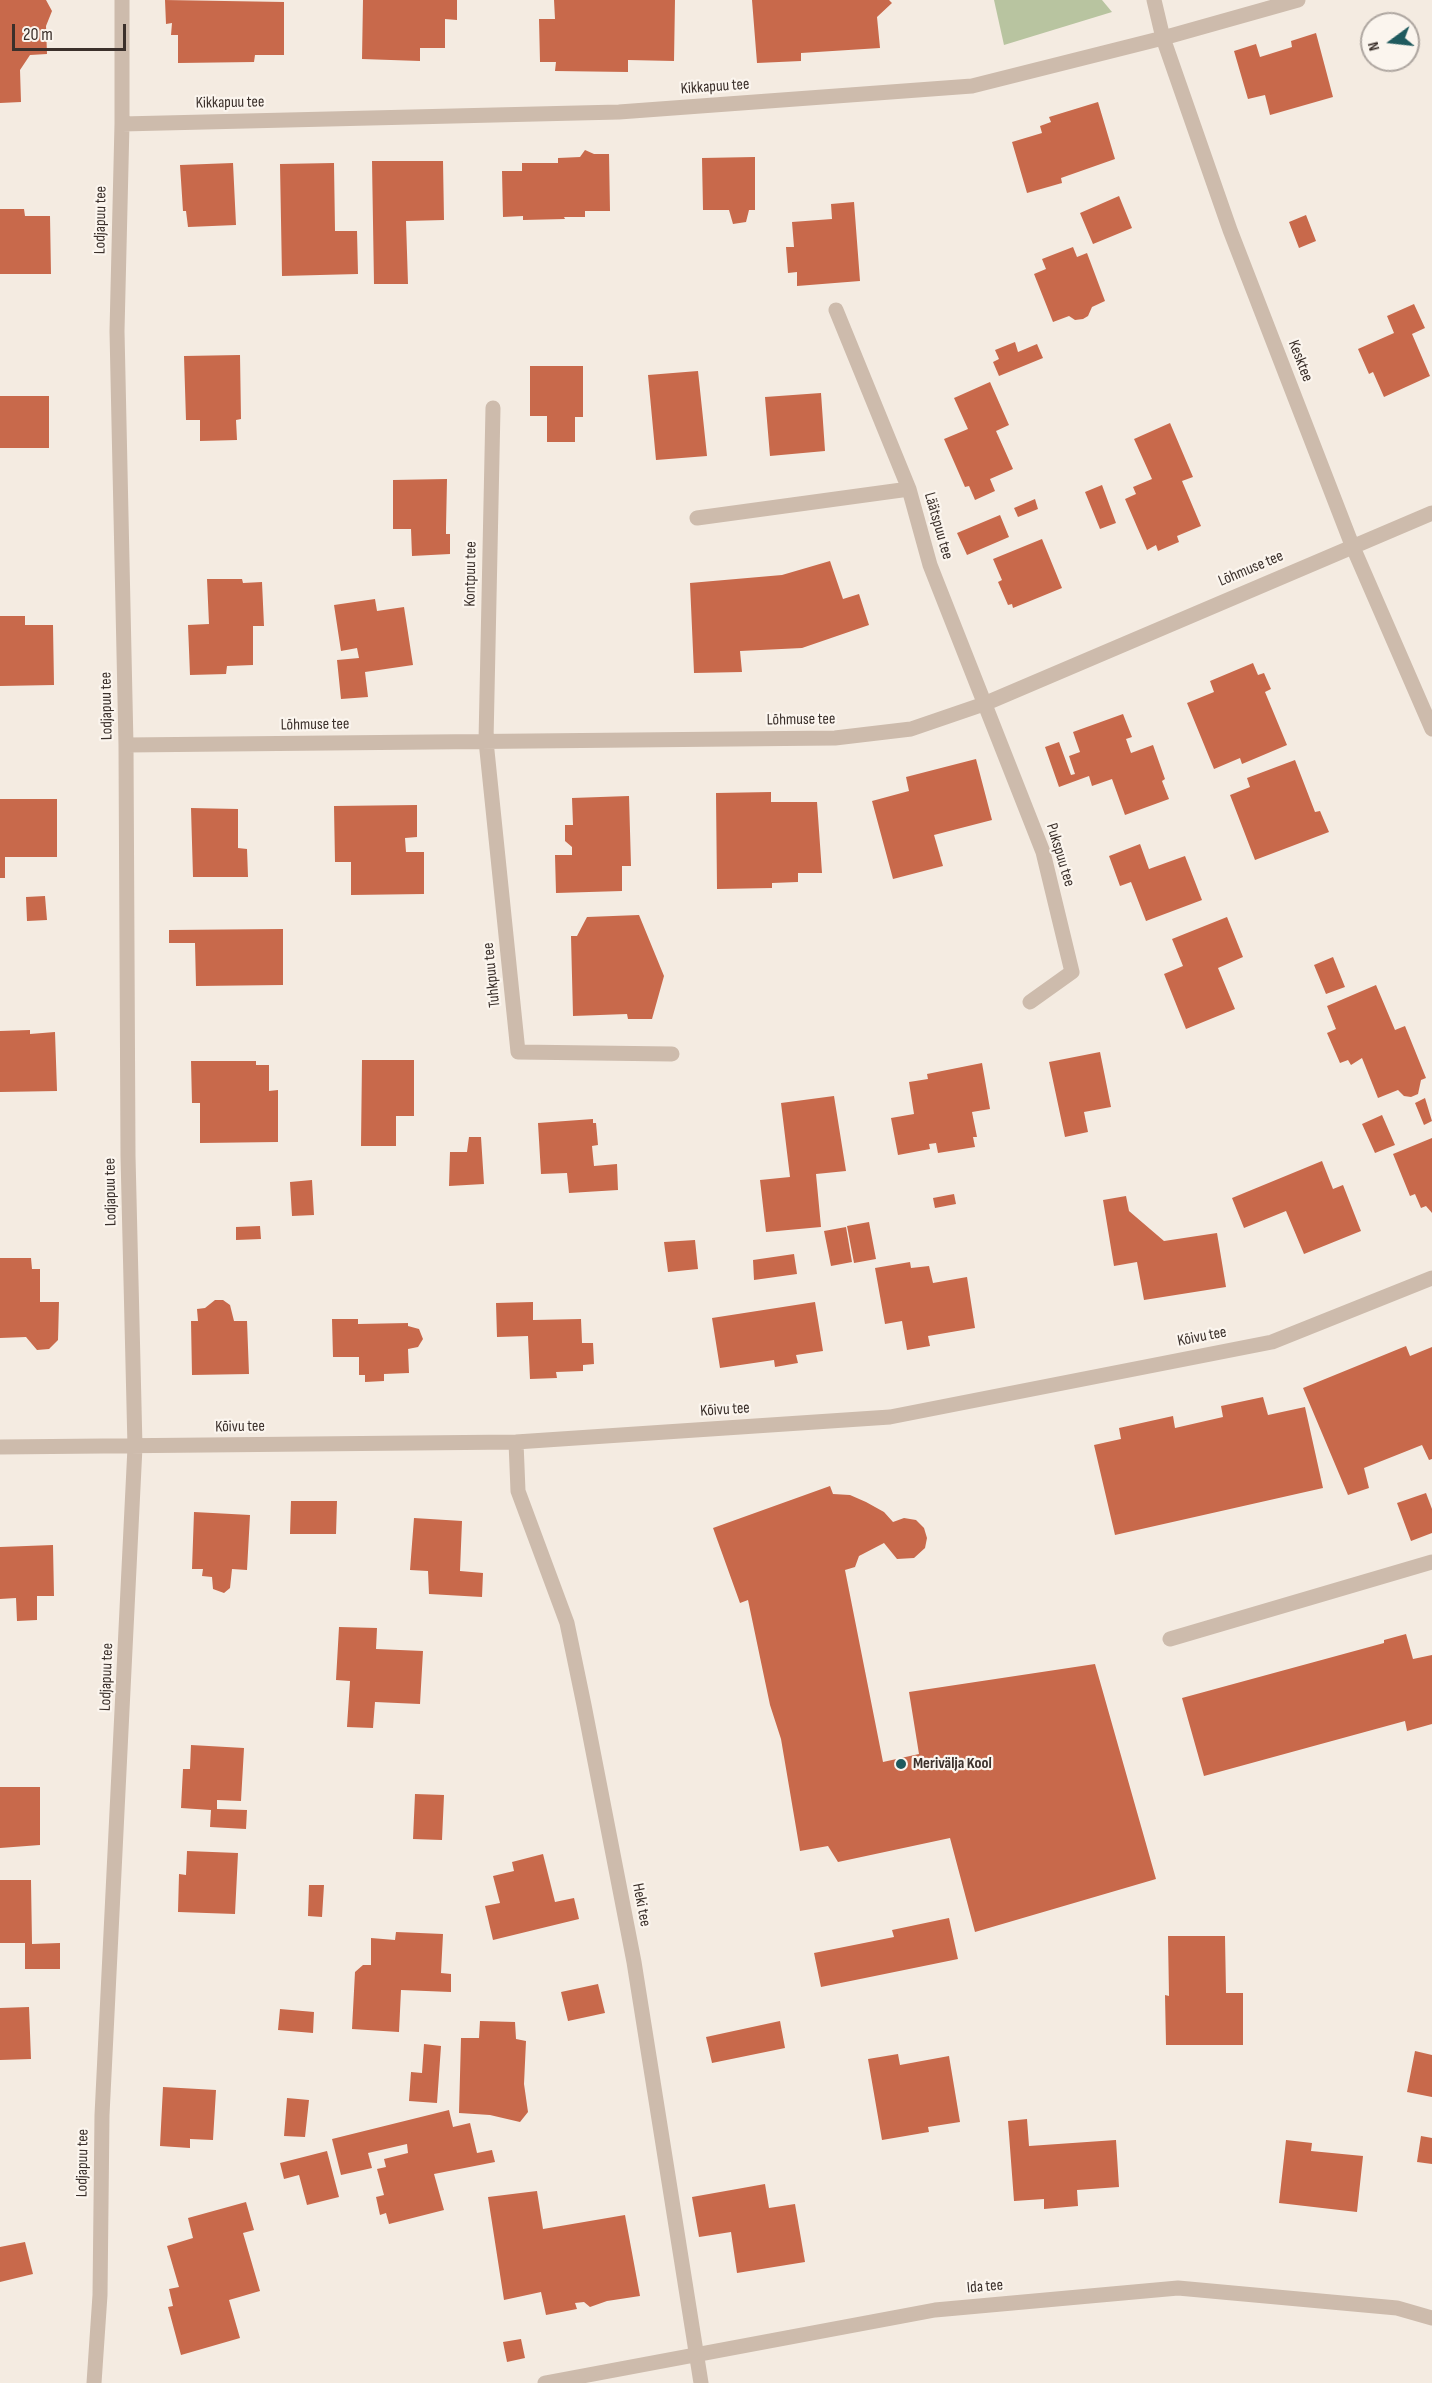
<!DOCTYPE html>
<html>
<head>
<meta charset="utf-8">
<style>
	body { margin:0 }
	#map { position:relative; width:1432px; height:2383px; overflow:hidden; background:#f4ebe1; font-family:"Sofia Sans Condensed",sans-serif }
	canvas { display:block }
	.north { position:absolute; left:1360px; top:12px; width:60px; height:60px; box-sizing:border-box; background:#fbf5ee; border:2px solid #aea6a0; border-radius:50%; rotate:255deg; font-size:16px; font-weight:700; line-height:24px; text-align:center; color:#3b302b }
	.north::after { content:''; display:block; margin:auto; width:21px; height:27px; background:#1f5a5e; clip-path:polygon(50% 0,100% 100%,50% 72%,0 100%) }
	.scale { position:absolute; left:12px; top:24px; width:114px; height:27px; box-sizing:border-box; border:3px solid #3b302b; border-top:0; padding-left:8px; font-size:18px; line-height:21px; white-space:nowrap; color:#3b302b; -webkit-text-stroke:4px #fbf5ee; paint-order:stroke }
</style>
</head>
<body>
<div id="map">
<canvas width="1432" height="2383"></canvas>
<div class="north">N</div>
<div class="scale">20 m</div>
</div>
<script>
const c = document.querySelector('canvas').getContext('2d');
c.lineJoin = 'round';
function fill(path, color) {
  c.fillStyle = color;
  c.fill(path, 'evenodd');
}
function poly(rows) {
  const path = new Path2D();
  for (const r of rows) {
    path.moveTo(r[0], r[1]);
    for (let i = 2; i < r.length; i += 2) path.lineTo(r[i], r[i + 1]);
  }
  return path;
}
function strokePath(path, color, width, dash) {
  c.strokeStyle = color;
  c.lineWidth = width;
  c.lineCap = dash ? 'butt' : 'round';
  c.setLineDash(dash || []);
  c.stroke(path);
}
function label(font, color, halo, rows, align = 'center') {
  c.font = font + ' "Sofia Sans Condensed",sans-serif';
  c.lineWidth = 4.5;
  c.setLineDash([]);
  c.textBaseline = 'middle';
  c.strokeStyle = halo;
  c.fillStyle = color;
  for (const [text, x, y, turn = 0] of rows) {
    c.save();
    c.translate(x, y);
    c.rotate((+turn || 0) * Math.PI / 180);
    c.textAlign = isNaN(turn) ? turn : align;
    if (halo) c.strokeText(text, 0, 0);
    c.fillText(text, 0, 0);
    c.restore();
  }
}
const green = poly([
	[994,0,1102,0,1112,12,1004,45]
]);
const building = poly([
	[0,0,46,0,52,11,46,26,47,54,30,55,20,70,21,102,0,103],
	[165,0,284,2,284,55,255,55,254,62,178,63,178,35,171,35,172,23,166,24],
	[363,0,457,0,457,20,445,19,445,48,420,48,420,61,362,59],
	[554,0,675,0,674,61,628,60,628,72,555,71,556,62,540,62,539,19,555,19],
	[752,0,889,0,892,3,877,17,880,48,801,53,801,61,757,63],
	[1316,33,1333,97,1270,115,1265,95,1248,99,1234,51,1256,44,1260,57,1292,47,1291,41],
	[1098,102,1115,159,1061,178,1062,183,1027,193,1012,142,1042,133,1040,126,1051,122,1049,117],
	[585,150,594,154,609,154,610,211,585,211,585,217,564,217,565,219,523,220,523,216,503,217,502,171,522,171,522,163,558,163,558,158,580,157],
	[755,157,755,210,749,210,746,222,733,224,729,210,703,210,702,158],
	[372,161,443,161,444,220,406,221,408,284,374,284],
	[233,163,236,225,188,227,186,211,183,211,180,165],
	[334,163,335,231,357,231,358,274,282,276,280,164],
	[1119,196,1132,228,1093,244,1080,213],
	[854,202,860,281,797,286,797,272,788,273,786,247,794,247,792,222,832,219,831,204],
	[0,209,24,209,25,216,50,216,51,274,0,274],
	[1306,215,1316,241,1299,248,1289,222],
	[1073,247,1077,257,1087,253,1105,301,1092,307,1088,316,1083,319,1075,320,1069,316,1053,322,1034,274,1046,269,1042,259],
	[1414,304,1425,328,1412,334,1430,376,1384,397,1373,372,1369,374,1358,349,1394,333,1387,316],
	[1015,342,1018,352,1037,344,1043,358,999,376,993,362,999,359,995,350],
	[240,355,241,419,236,420,237,440,200,441,200,420,186,420,184,356],
	[530,366,583,366,583,417,575,417,575,442,547,442,547,416,530,416],
	[698,371,707,456,656,460,648,375],
	[990,382,1009,425,996,431,1013,469,990,479,995,491,975,500,969,486,965,487,944,439,968,429,954,398],
	[821,393,825,451,770,456,765,397],
	[0,396,49,396,49,448,0,448],
	[1170,423,1193,477,1182,481,1201,526,1177,536,1179,542,1158,551,1156,545,1147,550,1125,499,1136,494,1133,487,1152,479,1134,439],
	[447,479,446,528,446,534,450,534,450,554,412,556,411,529,393,529,393,480],
	[1102,485,1116,523,1100,529,1085,492],
	[1035,499,1038,509,1018,517,1014,508],
	[1000,515,1009,537,967,555,957,533],
	[1042,539,1062,588,1013,608,1012,604,1008,605,998,582,1002,580,993,559],
	[830,561,843,599,859,594,869,625,802,648,740,651,742,672,694,673,690,583,782,575],
	[207,579,242,579,243,583,262,582,264,626,253,626,253,665,227,666,226,674,190,675,188,625,209,624],
	[375,599,377,611,404,607,413,665,365,672,368,697,341,699,337,660,359,658,357,648,341,651,334,605],
	[0,616,25,616,25,625,53,625,54,685,0,686],
	[1253,663,1258,675,1264,673,1271,689,1265,692,1287,745,1242,764,1240,758,1214,769,1187,703,1214,692,1210,681],
	[1123,714,1132,737,1126,739,1131,753,1153,745,1165,779,1162,781,1169,799,1125,815,1112,779,1092,786,1089,776,1059,787,1045,747,1059,742,1071,775,1075,774,1069,756,1080,752,1073,732],
	[976,759,992,820,934,835,943,866,893,879,872,801,909,791,906,777],
	[1295,760,1315,812,1320,811,1329,832,1255,860,1230,795,1250,787,1247,778],
	[771,792,771,802,817,802,822,873,798,873,798,882,772,883,772,888,717,889,716,793],
	[629,796,631,866,622,866,622,891,556,893,555,855,572,855,572,847,565,841,565,825,573,825,572,798],
	[0,799,57,799,57,857,5,857,5,878,0,878],
	[417,805,417,837,405,838,406,852,424,852,424,894,351,895,351,862,335,862,334,806],
	[191,808,238,809,238,848,247,849,248,877,193,877],
	[1140,844,1149,869,1185,856,1202,900,1146,921,1131,882,1120,886,1109,856],
	[45,896,47,920,27,921,26,897],
	[639,915,664,976,652,1019,628,1019,627,1014,573,1016,571,936,577,936,587,917],
	[1227,917,1243,957,1218,968,1235,1009,1186,1029,1164,974,1183,966,1172,939],
	[283,929,283,985,196,986,195,943,169,943,169,930],
	[1333,957,1345,987,1326,994,1314,965],
	[1376,985,1395,1030,1405,1026,1426,1078,1421,1080,1418,1094,1411,1097,1404,1096,1398,1090,1378,1098,1362,1058,1351,1065,1348,1060,1340,1063,1327,1033,1336,1029,1327,1006],
	[30,1030,30,1034,55,1032,57,1091,0,1092,0,1031],
	[1100,1052,1111,1107,1084,1112,1088,1132,1065,1137,1049,1062],
	[362,1060,414,1060,414,1116,396,1116,396,1146,361,1146],
	[191,1061,256,1061,256,1065,269,1065,269,1091,278,1090,278,1142,200,1143,200,1103,192,1103],
	[982,1063,990,1109,972,1112,977,1137,973,1137,975,1147,938,1153,936,1143,929,1144,930,1149,898,1155,891,1118,914,1114,909,1082,928,1079,927,1074],
	[834,1096,846,1171,816,1174,821,1227,766,1232,760,1180,790,1177,781,1103],
	[1425,1098,1432,1121,1424,1125,1415,1103],
	[1382,1115,1395,1145,1375,1153,1362,1124],
	[593,1119,593,1123,596,1123,598,1145,592,1146,594,1166,617,1164,618,1190,569,1193,567,1173,541,1174,538,1123],
	[469,1137,481,1137,484,1184,449,1186,450,1152,467,1152],
	[1432,1138,1432,1213,1426,1206,1421,1208,1415,1194,1410,1196,1393,1154],
	[1322,1161,1333,1189,1343,1185,1361,1231,1304,1254,1286,1211,1244,1228,1232,1198],
	[312,1180,314,1215,292,1216,290,1182],
	[954,1194,956,1204,935,1208,933,1198],
	[1126,1196,1129,1211,1164,1241,1217,1233,1226,1287,1144,1300,1137,1262,1114,1266,1103,1200],
	[869,1222,876,1259,854,1263,847,1226],
	[260,1226,261,1239,236,1240,236,1227],
	[846,1227,852,1262,831,1266,824,1231],
	[695,1240,698,1269,668,1272,664,1242],
	[794,1254,797,1274,754,1280,753,1260],
	[0,1258,31,1258,32,1269,40,1269,40,1302,59,1302,58,1340,49,1349,37,1350,26,1337,0,1338],
	[910,1262,911,1268,929,1266,933,1283,967,1277,975,1328,928,1336,930,1346,907,1350,902,1321,885,1324,875,1268],
	[215,1300,223,1300,230,1305,234,1321,247,1321,249,1374,192,1375,191,1321,198,1321,197,1309,205,1308],
	[533,1302,533,1320,581,1319,582,1343,593,1343,594,1364,583,1365,583,1371,556,1372,557,1378,530,1379,528,1336,497,1337,496,1303],
	[815,1302,823,1351,796,1355,798,1363,775,1367,774,1360,720,1368,712,1318],
	[332,1319,358,1319,358,1324,408,1323,408,1326,419,1329,423,1339,418,1347,408,1349,409,1373,384,1374,384,1381,365,1382,365,1375,359,1375,359,1357,333,1357],
	[1406,1346,1410,1356,1432,1347,1432,1459,1429,1460,1422,1445,1364,1468,1369,1488,1348,1495,1303,1388],
	[1263,1397,1268,1415,1305,1407,1323,1488,1115,1535,1094,1445,1121,1439,1119,1428,1173,1416,1175,1428,1223,1417,1221,1406],
	[830,1486,833,1494,850,1495,866,1502,884,1512,893,1522,904,1518,916,1520,924,1528,927,1538,925,1548,914,1558,897,1559,884,1543,859,1556,855,1567,845,1570,883,1762,919,1754,909,1692,1095,1664,1156,1879,975,1932,950,1838,838,1862,828,1846,800,1851,781,1739,770,1705,748,1600,740,1603,713,1528],
	[1426,1493,1432,1509,1432,1533,1411,1541,1397,1503],
	[291,1501,337,1501,336,1534,290,1534],
	[194,1512,250,1515,247,1570,232,1569,230,1588,224,1593,213,1589,212,1577,202,1576,203,1569,192,1569],
	[414,1518,462,1521,460,1571,483,1573,482,1597,429,1594,428,1571,410,1570],
	[53,1545,54,1596,37,1596,37,1620,17,1621,16,1598,0,1599,0,1547],
	[339,1627,377,1628,376,1649,423,1651,420,1704,375,1702,373,1728,347,1727,350,1681,336,1680],
	[1406,1634,1413,1659,1432,1655,1432,1724,1407,1731,1405,1721,1204,1776,1182,1698,1384,1643,1384,1640],
	[191,1745,244,1748,241,1801,217,1800,217,1809,247,1810,246,1829,210,1827,211,1810,181,1808,183,1769,190,1769],
	[0,1787,40,1787,40,1845,0,1848],
	[415,1794,444,1795,442,1840,413,1839],
	[187,1851,238,1853,235,1914,178,1912,179,1874,186,1875],
	[543,1854,555,1902,574,1898,579,1919,493,1940,485,1906,500,1903,493,1876,514,1871,512,1862],
	[0,1880,31,1880,32,1944,60,1943,60,1969,25,1969,25,1943,0,1943],
	[309,1885,324,1885,322,1917,308,1916],
	[949,1918,958,1959,821,1987,814,1953,894,1937,892,1930],
	[396,1932,443,1934,441,1973,451,1974,451,1992,401,1990,399,2032,352,2029,355,1972,363,1965,371,1965,371,1938,395,1940],
	[1168,1936,1225,1936,1226,1993,1243,1993,1243,2045,1166,2045,1165,1995,1169,1996],
	[598,1984,605,2013,568,2021,561,1992],
	[29,2007,31,2059,0,2060,0,2008],
	[280,2009,314,2012,313,2033,278,2030],
	[480,2021,515,2022,516,2039,526,2041,524,2084,528,2112,520,2122,490,2115,459,2113,461,2038,479,2038],
	[780,2021,785,2048,712,2063,706,2037],
	[424,2044,441,2046,437,2103,409,2101,411,2072,422,2073],
	[1415,2051,1432,2055,1432,2097,1407,2092],
	[898,2054,900,2065,949,2056,960,2122,928,2127,929,2132,882,2140,868,2059],
	[163,2087,216,2090,213,2140,190,2139,190,2148,160,2146],
	[287,2098,309,2100,305,2137,284,2136],
	[449,2110,453,2127,470,2123,477,2153,492,2150,495,2162,434,2174,444,2210,389,2224,386,2213,380,2215,376,2197,384,2195,377,2169,386,2167,384,2159,408,2153,407,2144,368,2153,372,2168,341,2175,332,2139],
	[1027,2119,1029,2146,1116,2140,1119,2187,1077,2190,1078,2206,1044,2209,1044,2199,1014,2201,1008,2121],
	[1421,2136,1432,2138,1432,2164,1417,2162],
	[1286,2140,1312,2143,1311,2151,1363,2156,1357,2212,1279,2203],
	[327,2151,339,2197,307,2205,299,2175,284,2179,280,2163],
	[765,2184,769,2208,795,2204,805,2262,737,2273,731,2232,699,2237,692,2197],
	[537,2191,543,2229,625,2215,640,2296,607,2301,590,2307,584,2302,575,2303,577,2309,546,2315,541,2292,504,2300,488,2197],
	[246,2202,254,2230,243,2233,260,2291,229,2300,240,2338,181,2355,168,2307,173,2306,169,2289,179,2287,167,2246,193,2238,188,2218],
	[25,2242,33,2274,0,2282,0,2247],
	[521,2339,525,2358,507,2362,503,2342]
]);
const minor = poly([
	[1154,0,1163,38,1230,230,1352,545,1432,729],
	[122,124,619,112,972,86,1163,38,1298,0],
	[836,310,909,489],
	[493,408,486,741,518,1052,672,1054],
	[697,518,909,489,930,565,1043,852,1072,972,1030,1002],
	[126,745,835,738,911,729,984,704,1432,513],
	[516,1442,518,1491,567,1623,584,1705,634,1962,701,2383],
	[0,1447,516,1442,890,1417,1272,1342,1432,1278],
	[1170,1639,1432,1562],
	[94,2383,100,2295,102,2115,135,1447,128,1156,126,745,117,331,122,124,122,0],
	[545,2383,935,2310,1178,2288,1397,2308,1432,2318]
]);
const markers = [
	[901,1764,6,"#1f5a5e"]
];
const streetNames = [
	["Kikkapuu tee",715,87,-4],
	["Kikkapuu tee",230,103,-1],
	["Lodjapuu tee",101,220,-89],
	["Kesktee",1300,361,69],
	["Läätspuu tee",938,526,74],
	["Lõhmuse tee",1251,569,-23],
	["Kontpuu tee",471,574,-89],
	["Lodjapuu tee",107,706,-91],
	["Lõhmuse tee",801,720,-1],
	["Lõhmuse tee",315,725,-1],
	["Pukspuu tee",1060,855,73],
	["Tuhkpuu tee",492,975,-96],
	["Lodjapuu tee",111,1192,-91],
	["Kõivu tee",1202,1337,-11],
	["Kõivu tee",725,1410,-4],
	["Kõivu tee",240,1427,-1],
	["Lodjapuu tee",107,1677,-88],
	["Heki tee",641,1905,79],
	["Lodjapuu tee",83,2163,-89],
	["Ida tee",985,2287,-5]
];
const poiNames = [
	["Merivälja Kool",913,1764]
];
fill(green, '#b8c4a0');
fill(building, '#c8694b');
strokePath(minor, '#cdbbac', 15);
for (const [x, y, r, color] of markers) {
  const dot = new Path2D();
  dot.arc(x, y, r, 0, 2 * Math.PI);
  c.fillStyle = color;
  c.fill(dot);
  strokePath(dot, '#fbf5ee', 2);
}
label('16px', '#3b302b', '#fbf5ee', streetNames);
label('bold 16px', '#3b302b', '#fbf5ee', poiNames, 'left');
</script>
</body>
</html>
